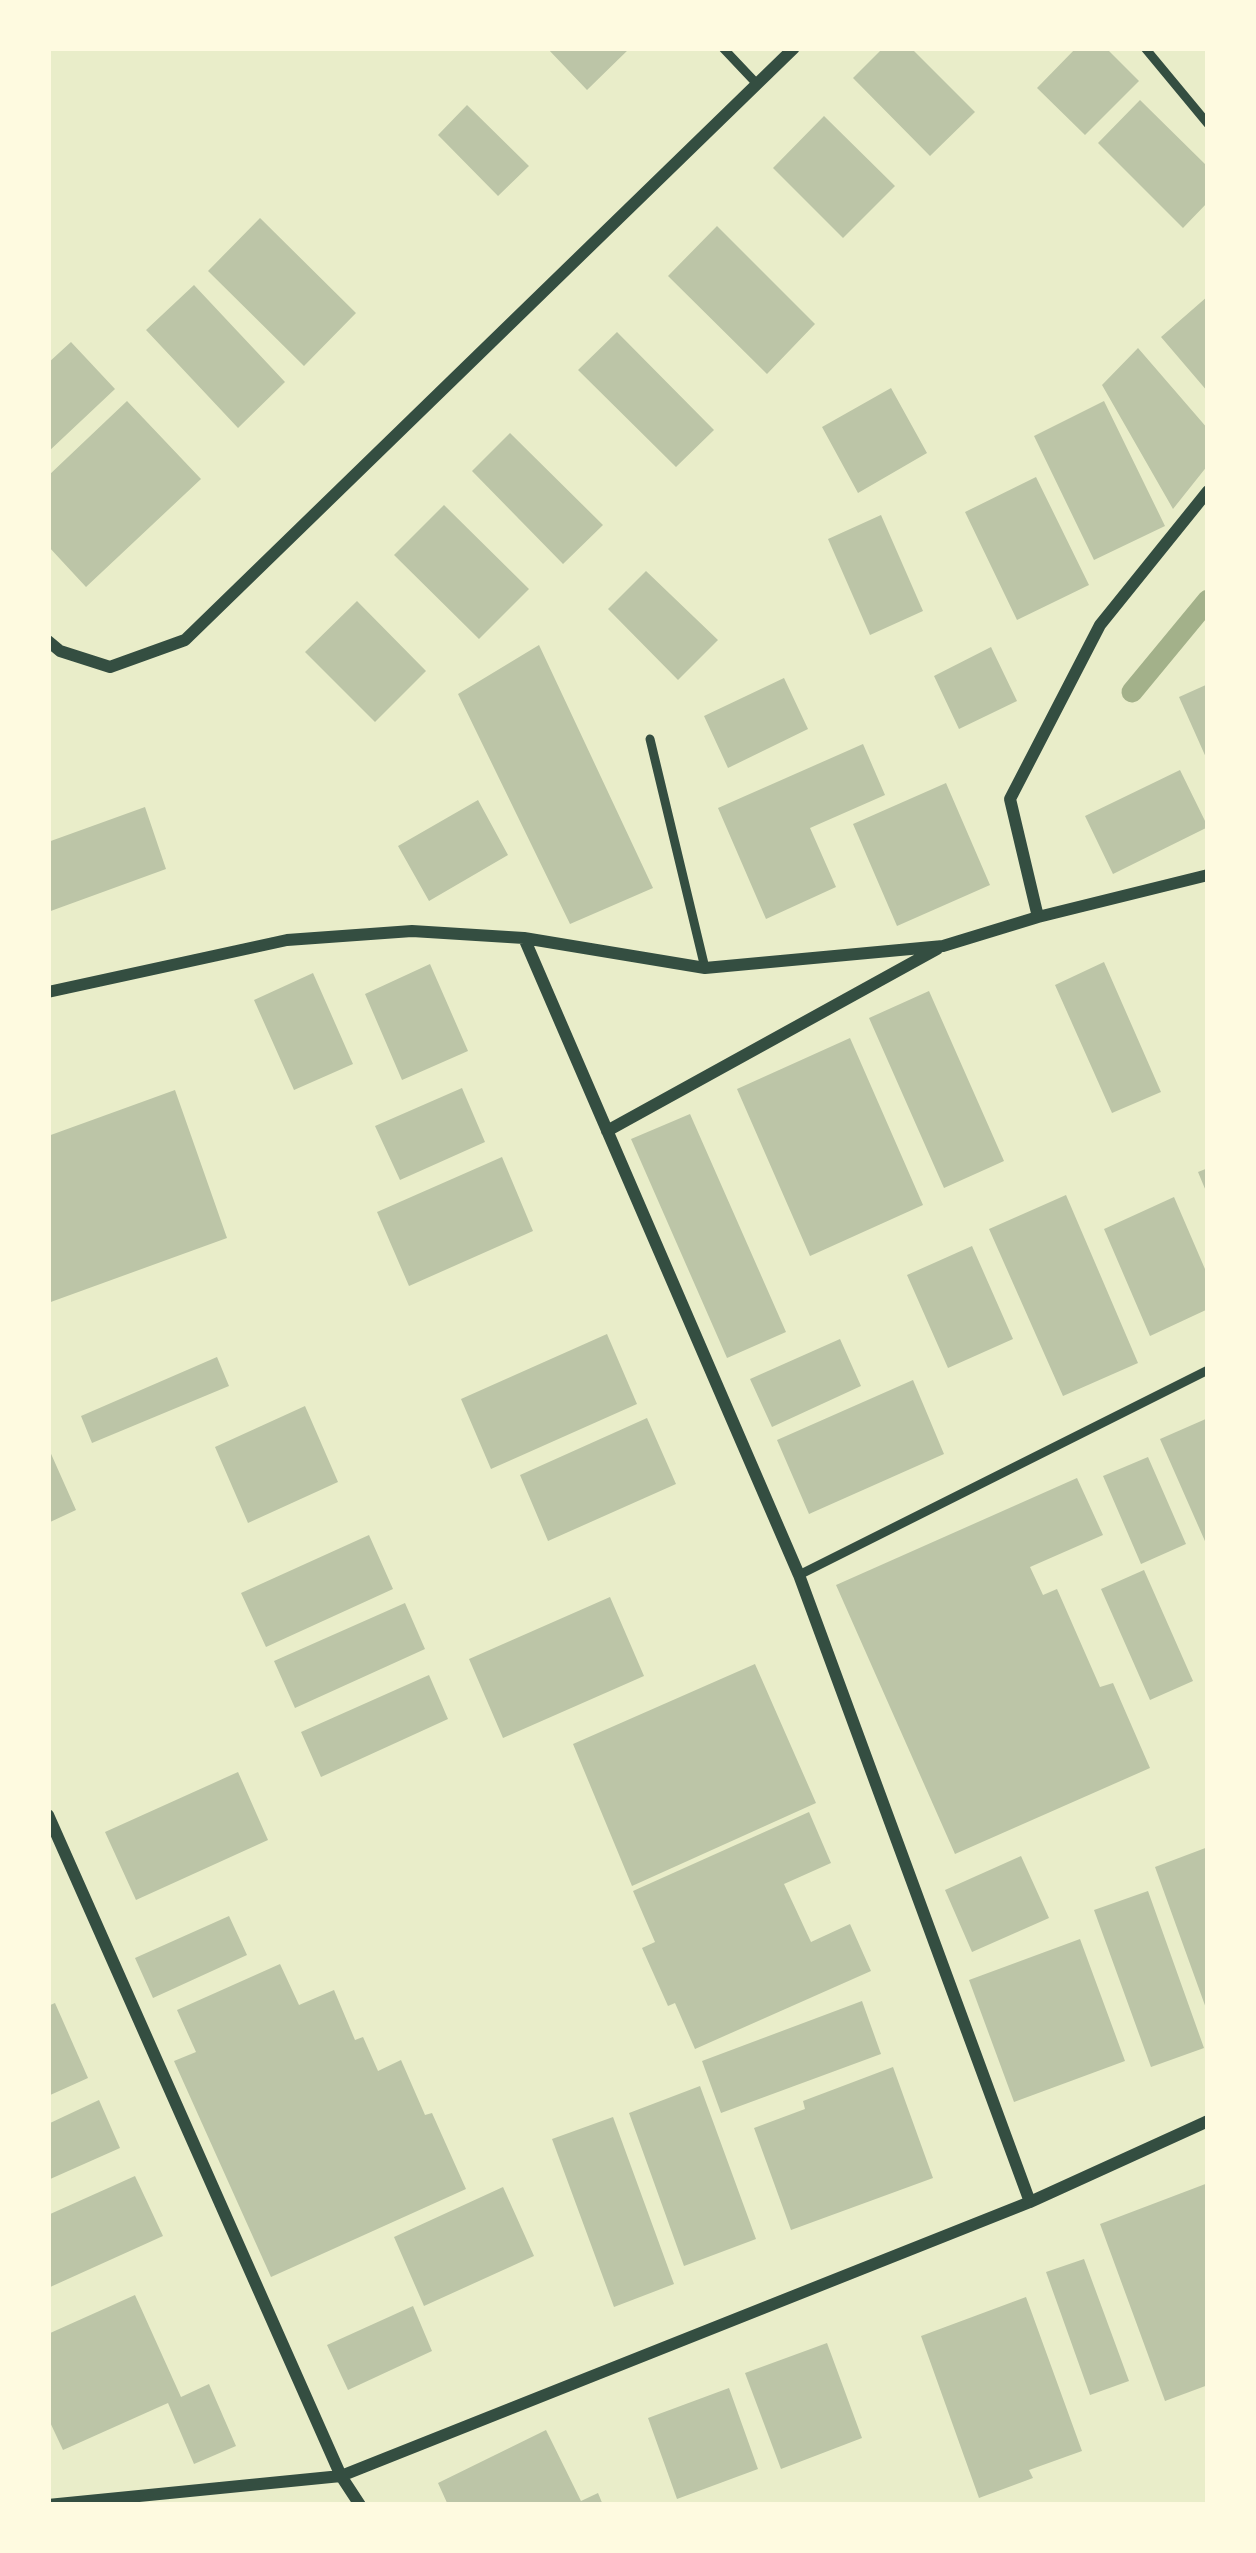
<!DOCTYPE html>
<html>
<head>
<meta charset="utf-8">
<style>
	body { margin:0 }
	#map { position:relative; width:1256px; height:2553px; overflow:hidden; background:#e9edc9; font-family:"Fira Sans",sans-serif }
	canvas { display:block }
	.frame { position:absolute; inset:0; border:51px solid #fefae0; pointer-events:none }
</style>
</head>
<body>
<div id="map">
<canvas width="1256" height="2553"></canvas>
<div class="frame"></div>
</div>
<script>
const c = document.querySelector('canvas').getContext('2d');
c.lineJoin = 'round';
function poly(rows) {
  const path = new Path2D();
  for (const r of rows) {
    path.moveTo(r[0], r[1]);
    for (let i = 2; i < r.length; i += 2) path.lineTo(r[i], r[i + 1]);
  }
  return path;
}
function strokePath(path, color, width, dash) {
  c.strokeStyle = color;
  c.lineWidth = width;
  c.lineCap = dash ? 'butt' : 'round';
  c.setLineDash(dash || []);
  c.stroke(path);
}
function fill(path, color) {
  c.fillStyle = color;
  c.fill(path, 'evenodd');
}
const stream = poly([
	[1132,692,1208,600]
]);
const building = poly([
	[547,48,630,48,587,90],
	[883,48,911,48,975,112,930,156,853,78],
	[1076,48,1106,48,1139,81,1085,135,1037,88],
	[1140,100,1208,167,1208,202,1183,228,1098,143],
	[467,105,529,166,498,196,438,135],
	[824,116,895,186,843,238,773,168],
	[260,218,356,313,304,366,208,271],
	[717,226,815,324,767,374,668,276],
	[194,285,285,382,238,428,146,330],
	[1208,296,1208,392,1161,337],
	[617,332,714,430,676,467,578,370],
	[71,342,115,389,48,452,48,363],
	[1138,348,1208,429,1208,465,1173,509,1102,385],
	[891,388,927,453,858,493,822,427],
	[127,401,201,479,86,587,48,546,48,476],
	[1104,401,1165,526,1094,560,1034,436],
	[510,433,603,525,563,564,472,471],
	[1036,477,1089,585,1017,620,965,512],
	[444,505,529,589,479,639,394,555],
	[881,515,923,611,870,635,828,539],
	[646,571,718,640,678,680,608,609],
	[357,601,426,671,375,722,305,652],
	[539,645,653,888,570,924,458,694],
	[991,647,1017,701,959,729,934,676],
	[784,678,808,729,728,768,704,716],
	[1208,684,1208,762,1179,697],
	[863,744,885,795,810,828,836,887,766,919,718,808],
	[1180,770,1208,827,1113,874,1085,816],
	[946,783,990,885,897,926,853,824],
	[478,800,508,855,429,901,398,846],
	[145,807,166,869,48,912,48,842],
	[1104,962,1161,1092,1112,1113,1055,985],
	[430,964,468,1051,402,1080,365,994],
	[313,973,353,1064,294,1090,254,1000],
	[929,991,1004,1161,944,1188,869,1018],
	[850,1038,923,1205,810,1256,737,1089],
	[462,1088,485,1142,400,1180,375,1126],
	[175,1090,227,1238,48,1303,48,1136],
	[690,1114,786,1332,727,1358,631,1139],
	[502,1157,533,1231,409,1286,377,1212],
	[1208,1168,1208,1196,1198,1172],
	[1066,1195,1138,1363,1063,1396,989,1229],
	[1174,1197,1208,1276,1208,1309,1150,1336,1104,1229],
	[972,1246,1013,1339,948,1368,907,1275],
	[607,1334,637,1404,491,1469,461,1399],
	[840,1339,861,1386,772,1427,750,1379],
	[217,1357,229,1386,92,1443,81,1416],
	[913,1380,944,1454,809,1514,777,1440],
	[305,1406,338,1482,248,1523,215,1447],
	[647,1418,676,1484,548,1541,520,1475],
	[1208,1418,1208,1548,1160,1439],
	[48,1447,76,1510,48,1523],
	[1148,1457,1186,1544,1141,1564,1103,1476],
	[1077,1478,1103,1535,1030,1567,1043,1595,1057,1589,1100,1687,1113,1683,1150,1768,955,1854,836,1585],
	[369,1535,393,1589,266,1647,241,1593],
	[1144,1570,1193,1681,1150,1700,1101,1589],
	[610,1597,644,1676,503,1738,469,1659],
	[405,1603,425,1649,295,1708,274,1661],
	[755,1664,816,1803,632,1886,573,1744],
	[429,1675,448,1719,321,1777,301,1732],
	[238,1772,268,1840,136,1900,105,1832],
	[809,1812,831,1863,784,1884,811,1942,850,1924,871,1971,695,2049,675,2003,668,2006,642,1948,655,1942,633,1891],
	[1208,1847,1208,2011,1207,2011,1155,1867],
	[1021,1856,1049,1918,972,1952,945,1890],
	[1148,1891,1204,2048,1151,2067,1094,1910],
	[229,1916,247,1955,153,1998,135,1958],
	[1080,1939,1125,2061,1014,2102,969,1980],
	[280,1964,299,2005,334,1990,355,2040,363,2037,378,2071,401,2060,425,2115,432,2113,466,2189,271,2277,174,2061,196,2052,177,2010],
	[862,2001,881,2054,721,2113,702,2061],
	[55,2003,88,2078,48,2096,48,2006],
	[893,2067,933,2178,791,2230,754,2128,805,2109,803,2101],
	[700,2086,756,2239,684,2266,629,2113],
	[99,2100,120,2148,48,2180,48,2124],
	[613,2117,674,2284,614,2307,552,2139],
	[135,2176,163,2236,48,2288,48,2215],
	[1208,2183,1208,2385,1165,2401,1100,2224],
	[503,2187,534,2256,424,2306,394,2237],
	[1084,2259,1129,2381,1090,2395,1046,2272],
	[135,2295,181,2397,209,2384,236,2446,194,2464,168,2403,63,2450,48,2418,48,2334],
	[1026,2297,1082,2451,1029,2470,1033,2478,979,2498,921,2336],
	[413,2306,432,2351,348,2390,327,2345],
	[827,2343,862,2438,781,2469,745,2373],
	[729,2388,758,2469,677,2499,648,2418],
	[546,2430,581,2501,598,2493,603,2505,448,2505,438,2483]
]);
const service = poly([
	[723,48,757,84],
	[1145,48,1208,124],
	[650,739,705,968],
	[799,1575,1208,1370]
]);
const minor = poly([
	[48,641,60,651,110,667,185,640,794,48],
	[1038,917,1010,799,1100,625,1208,491],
	[524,938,799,1575,1030,2202],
	[48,992,287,940,412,931,524,938,705,968,943,946,1038,917,1208,875],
	[607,1131,937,949],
	[48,1815,341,2476,360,2505],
	[48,2505,341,2476,1030,2202,1208,2121]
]);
strokePath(stream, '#a3b18a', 21);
fill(building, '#bcc5a7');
strokePath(service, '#344e41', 9);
strokePath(minor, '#344e41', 12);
</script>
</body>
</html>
